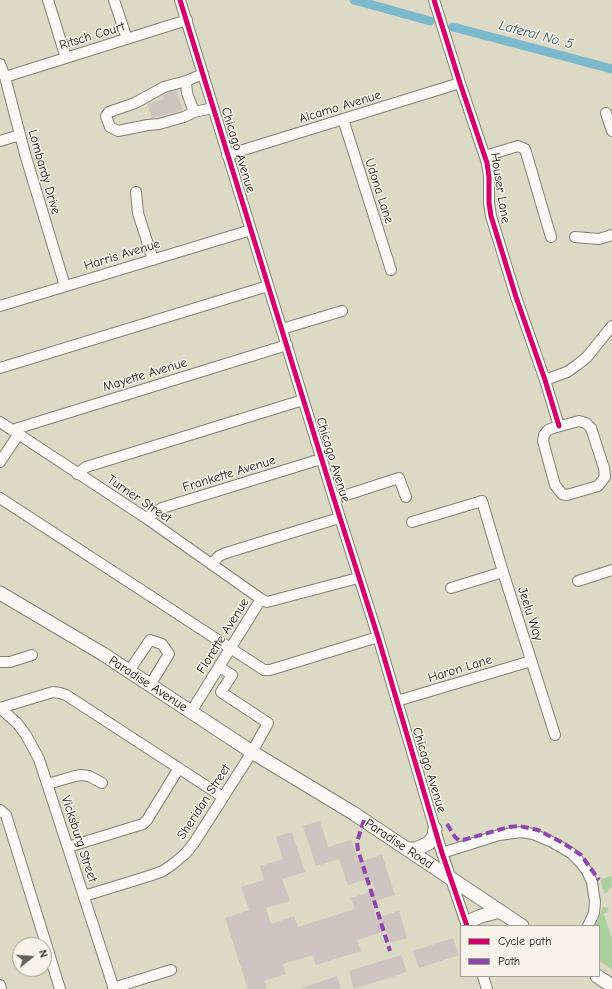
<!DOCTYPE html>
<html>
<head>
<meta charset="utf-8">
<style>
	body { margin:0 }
	#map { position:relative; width:612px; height:989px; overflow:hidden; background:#dcd9c4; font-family:"Comic Neue",sans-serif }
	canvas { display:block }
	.legend { position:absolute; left:460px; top:925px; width:140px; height:52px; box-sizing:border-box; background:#f7f3e8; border:1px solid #9f9d96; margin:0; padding:5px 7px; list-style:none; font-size:12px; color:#1c1c1c }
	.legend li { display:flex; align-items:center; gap:8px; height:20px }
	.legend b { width:20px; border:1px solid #9f9d96 }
	.north { position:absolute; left:12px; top:937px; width:40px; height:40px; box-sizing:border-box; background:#f7f3e8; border:1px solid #9f9d96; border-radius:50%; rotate:73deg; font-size:11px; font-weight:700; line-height:16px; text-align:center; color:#1c1c1c }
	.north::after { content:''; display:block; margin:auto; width:14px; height:18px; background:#5f5e57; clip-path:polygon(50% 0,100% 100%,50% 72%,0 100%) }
</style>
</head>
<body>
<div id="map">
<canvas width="612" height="989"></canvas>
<ul class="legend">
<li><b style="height:5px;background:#d6006c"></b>Cycle path</li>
<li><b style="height:5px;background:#8e44ad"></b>Path</li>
</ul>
<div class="north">N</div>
</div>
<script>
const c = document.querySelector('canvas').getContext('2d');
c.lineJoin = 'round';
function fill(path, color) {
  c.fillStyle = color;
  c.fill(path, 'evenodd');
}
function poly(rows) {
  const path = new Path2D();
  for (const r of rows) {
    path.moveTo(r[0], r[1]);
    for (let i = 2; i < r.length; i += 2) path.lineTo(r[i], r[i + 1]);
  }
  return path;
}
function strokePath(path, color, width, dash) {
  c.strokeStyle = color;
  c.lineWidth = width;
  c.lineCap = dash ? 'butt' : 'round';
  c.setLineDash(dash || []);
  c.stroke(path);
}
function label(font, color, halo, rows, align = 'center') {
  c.font = font + ' "Comic Neue",sans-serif';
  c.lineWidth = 3;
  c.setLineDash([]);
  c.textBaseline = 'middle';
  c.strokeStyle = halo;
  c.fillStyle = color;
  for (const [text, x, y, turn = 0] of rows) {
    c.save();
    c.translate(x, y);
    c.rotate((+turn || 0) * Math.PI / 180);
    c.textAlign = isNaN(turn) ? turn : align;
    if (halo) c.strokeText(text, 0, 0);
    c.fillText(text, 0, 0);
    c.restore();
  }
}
const green = poly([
	[612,876,612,886,606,893,604,894,604,890,602,888,601,879],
	[603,907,608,908,609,911,604,914,612,939,612,969,599,961,599,926,595,926]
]);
const canal = poly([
	[354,0,430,21],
	[453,27,612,69]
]);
const building = poly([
	[176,90,183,110,152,118,148,104,164,99,163,95],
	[320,821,328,847,351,840,359,862,382,855,395,895,371,902,376,918,399,911,407,938,390,943,386,931,357,940,361,951,316,965,313,955,283,964,286,974,264,981,267,989,248,989,225,918,249,910,241,887,264,880,260,866,283,859,276,837,292,832,305,872,282,879,290,901,266,908,271,924,294,916,298,927,320,920,355,909,351,898,375,890,371,878,348,885,339,859,316,866,303,826],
	[453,938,459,955,419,968,413,951],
	[401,955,407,972,354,989,349,971],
	[337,976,341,989,301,989,301,988]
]);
const minor = poly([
	[48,0,66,58],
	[114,0,127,39],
	[180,0,334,499,378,637,442,853,467,926],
	[434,0,460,83,487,163,489,177,489,203,491,216,516,297,545,380,559,426],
	[0,64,5,77,25,154,65,286],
	[203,74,186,81,164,87,135,103,109,112,106,116,110,127,118,131,148,125,159,124,184,117,194,112,213,108],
	[5,77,187,20],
	[186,81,187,93,194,112],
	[606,113,612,131],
	[343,119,391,270],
	[0,141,20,135],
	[227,155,460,83],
	[485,156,518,146,525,149,551,237],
	[136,192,138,213,153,260],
	[575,237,599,239,612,235],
	[0,306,251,230],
	[282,329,342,311],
	[0,368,268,286],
	[545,380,567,372,577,365,587,357,612,326],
	[579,421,586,423,591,428,604,468,605,477,598,486,567,495,562,494,555,485,543,441,544,435,548,430,553,428,579,421],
	[0,422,146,518,261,599,267,602,358,578],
	[12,430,287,345],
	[0,462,18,435],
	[77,474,86,467,303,400],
	[0,498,264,670,270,670,378,637],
	[334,499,399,478,406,497],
	[146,518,162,508,321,459],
	[412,522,482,501,503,572,555,735],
	[212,564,219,556,226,553,339,518],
	[578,581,612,570],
	[451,588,503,572],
	[0,662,10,662,32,655],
	[129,671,150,640,162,644,169,654,150,685],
	[397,701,531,661],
	[0,708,17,723,26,735,39,759,114,989],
	[0,708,53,692,60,693,66,695,223,797],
	[191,712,261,599],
	[48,784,75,776,81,775,89,776,102,783],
	[0,810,6,815,60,989],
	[68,847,143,824,147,820,179,768],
	[442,853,499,835,521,832,533,834,552,842,571,853,580,862,587,871,592,882,595,902,594,913,588,926],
	[84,896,149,876,163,871,173,864,185,854,194,843,252,752,268,723,221,692,232,675,219,667],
	[483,976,487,989],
	[0,985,1,989],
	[113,988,171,970]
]);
const major = poly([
	[0,593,103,654,252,752,353,813,522,926],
	[407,849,416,849,429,843,434,836,435,829],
	[468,926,472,920,481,916,500,911],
	[597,976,612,986]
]);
const quiet = poly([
	[364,820,357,842,358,850,390,951],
	[447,824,455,837,459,840,463,840,509,827,519,826,538,830,563,843,581,855,599,880]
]);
const cycleway = poly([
	[180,0,334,499,378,637,442,853,467,926],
	[434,0,460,83,487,163,489,177,489,203,491,216,516,297,545,380,559,426]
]);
const streetNames = [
	["Ritsch Court",92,36,-17],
	["Alcamo Avenue",340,107,-17],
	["Chicago Avenue",238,150,73],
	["Lombardy Drive",44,172,74],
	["Houser Lane",500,188,81],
	["Udona Lane",379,191,72],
	["Harris Avenue",122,255,-17],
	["Mayette Avenue",145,375,-17],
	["Chicago Avenue",333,460,73],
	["Frankette Avenue",229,474,-17],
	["Turner Street",139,499,34],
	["Jeelu Way",530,614,72],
	["Florette Avenue",223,636,-58],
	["Haron Lane",460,669,-17],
	["Paradise Avenue",148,684,33],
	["Chicago Avenue",429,770,73],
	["Sheridan Street",204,802,-57],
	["Vicksburg Street",79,839,72],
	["Paradise Road",399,844,34]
];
const waterNames = [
	["Lateral No. 5",536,35,15]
];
fill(green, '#accf9e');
strokePath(canal, '#7bb8cb', 9);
fill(building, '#cec3be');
strokePath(minor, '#828076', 12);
strokePath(major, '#828076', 15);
strokePath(minor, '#faf9f6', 10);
strokePath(major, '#faf9f6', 13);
strokePath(quiet, '#8e44ad', 4, [8, 4]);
strokePath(cycleway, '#d6006c', 5);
label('13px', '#1c1c1c', '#f7f3e8', streetNames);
label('italic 14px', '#345c6c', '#f7f3e8', waterNames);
</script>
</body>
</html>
